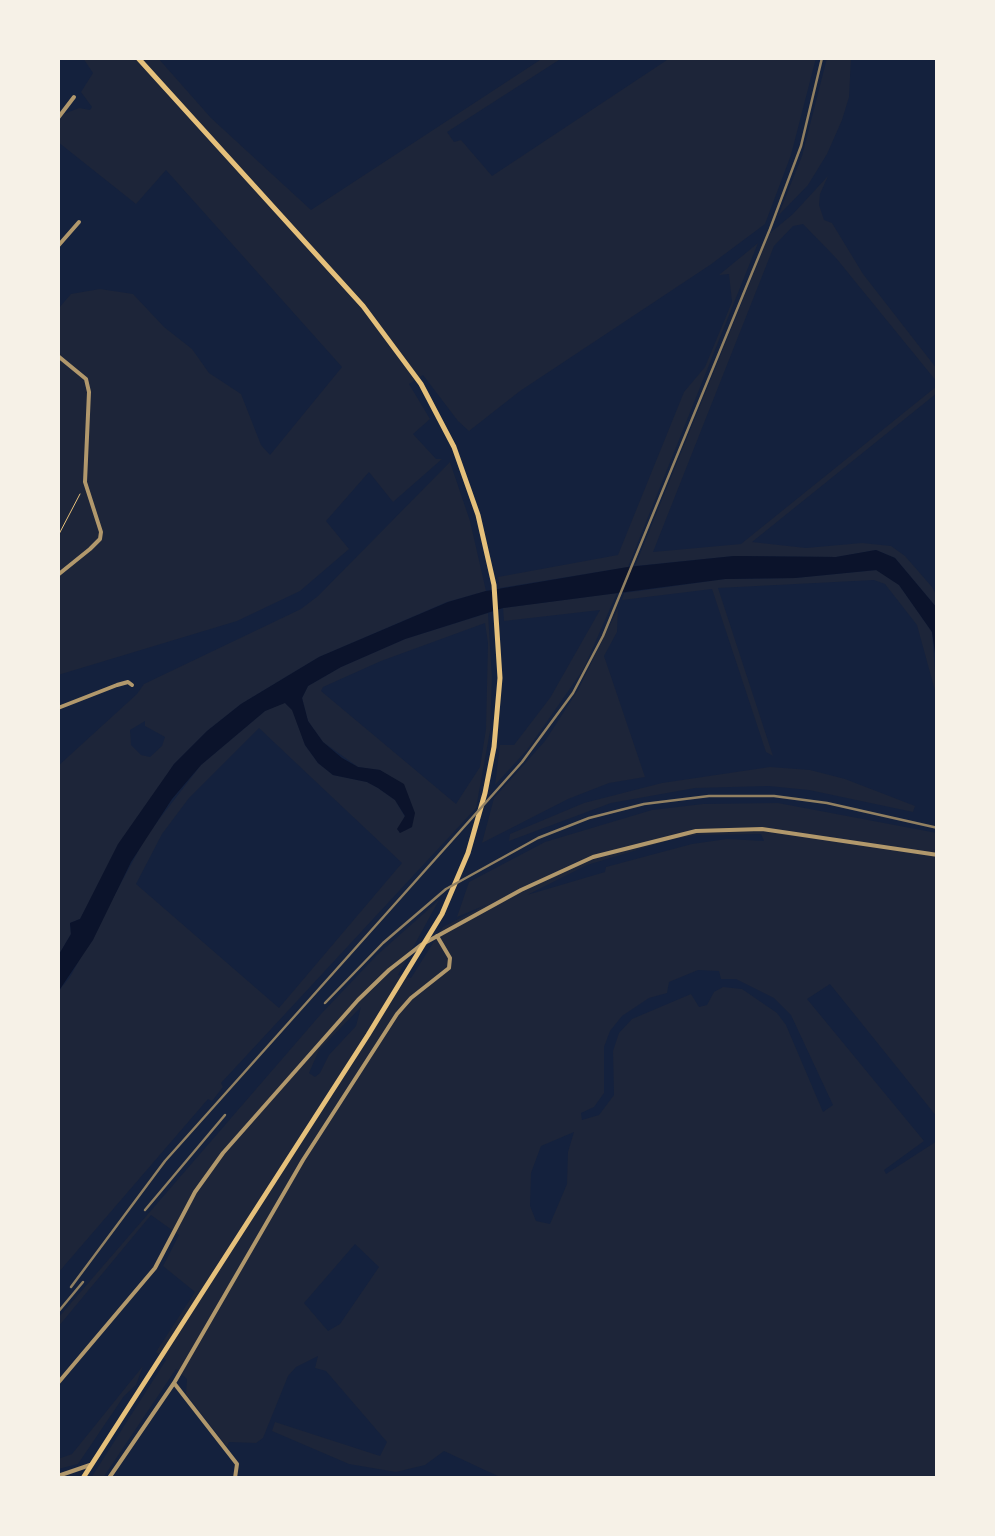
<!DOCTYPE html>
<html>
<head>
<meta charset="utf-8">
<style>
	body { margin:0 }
	#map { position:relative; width:995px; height:1536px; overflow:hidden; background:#14213d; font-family:"Open Sans",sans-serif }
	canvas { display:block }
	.frame { position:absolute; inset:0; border:60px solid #f6f1e7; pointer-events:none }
</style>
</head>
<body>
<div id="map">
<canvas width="995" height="1536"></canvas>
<div class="frame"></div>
</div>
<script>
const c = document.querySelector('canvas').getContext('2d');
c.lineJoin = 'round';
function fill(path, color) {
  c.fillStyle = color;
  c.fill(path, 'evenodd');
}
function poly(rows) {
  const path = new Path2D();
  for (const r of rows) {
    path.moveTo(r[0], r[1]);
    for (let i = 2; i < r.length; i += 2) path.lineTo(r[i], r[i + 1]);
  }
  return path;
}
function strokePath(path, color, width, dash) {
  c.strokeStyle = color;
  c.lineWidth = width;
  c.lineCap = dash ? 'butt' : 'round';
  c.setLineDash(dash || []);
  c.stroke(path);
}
const green = poly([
	[83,58,158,58,211,118,311,210,543,58,562,58,447,132,454,142,461,140,492,176,670,58,816,58,791,155,765,224,710,265,520,391,469,431,458,421,423,375,409,384,430,419,413,434,436,459,442,459,393,502,369,472,326,521,349,549,300,591,237,621,58,675,58,309,71,294,100,289,133,294,164,327,192,349,209,373,241,394,261,445,270,455,342,367,166,170,136,204,58,142,58,122,64,114,79,108,90,110,92,107,81,92,93,73],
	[827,58,851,58,849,97,842,120,827,154,808,185,778,216,802,156],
	[828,176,820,194,819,205,824,220,832,223,863,274,937,369,937,382,836,258,803,224,793,226,774,246,653,552,741,544,937,386,937,393,752,542,806,548,862,543,891,546,905,556,932,587,937,596,937,608,895,558,876,550,836,557,734,556,635,566,770,233,793,214],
	[758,243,628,567,500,588,498,577,618,555,684,392,705,367,732,302,729,274,719,275],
	[450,462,470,521,486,591,447,602,319,657,241,704,207,731,174,764,80,919,70,923,71,934,58,956,58,766,137,694,144,684,301,609,318,596],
	[145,721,145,726,165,737,162,746,150,757,141,755,131,745,130,730],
	[877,570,899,585,932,632,937,698,917,625,885,584,874,580,718,588,773,756,766,752,712,589,622,600,624,593,725,579,795,578],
	[617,593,583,670,527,750,495,785,500,745,514,745,550,698,600,610,504,621,503,608],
	[618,608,617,632,604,656,645,777,609,783,568,799,482,843,494,798,545,741,578,690],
	[488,613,492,678,490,731,476,808,221,1083,223,1087,212,1101,208,1099,58,1273,58,992,70,977,147,835,201,765,265,711,284,702,293,710,305,745,318,763,333,775,367,782,378,788,395,800,405,817,399,833,412,827,380,770,358,767,323,742,308,721,302,698,308,686,341,667,405,639],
	[485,623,488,643,486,729,480,767,456,804,321,691,323,687,381,661],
	[259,728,402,863,279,1008,136,884,162,834,189,798],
	[770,767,810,770,845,779,915,806,913,812,809,790,769,786,695,788,611,803,509,841,510,834,584,803,662,783],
	[778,803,937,833,937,849,933,849,938,850,937,1117,830,984,807,999,924,1141,884,1170,886,1174,937,1141,937,1478,502,1478,444,1451,425,1465,396,1472,349,1464,272,1431,275,1422,380,1456,387,1442,326,1371,315,1368,318,1356,296,1367,288,1376,263,1438,256,1443,229,1442,227,1447,186,1394,187,1379,176,1369,103,1478,91,1478,166,1360,156,1352,195,1292,163,1266,179,1235,151,1215,58,1327,58,1318,321,1014,377,955,439,900,398,975,411,978,443,927,488,904,457,917,469,882,545,842,652,810,703,804],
	[761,834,764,841,727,839,692,844,606,867,605,872,527,895,587,865,670,840,697,835],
	[698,970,719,971,721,979,736,979,774,998,791,1015,833,1105,823,1112,786,1025,777,1013,742,989,723,987,714,992,707,1005,699,1007,691,994,632,1019,619,1033,613,1051,614,1095,599,1115,582,1120,581,1113,594,1107,604,1093,604,1047,610,1031,622,1016,649,998,667,993,669,982],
	[361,1007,356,1026,329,1055,320,1073,315,1077,309,1073,319,1050],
	[574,1132,568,1152,567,1184,550,1224,536,1221,530,1206,531,1173,541,1146],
	[355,1244,379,1267,340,1324,328,1331,304,1303],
	[143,1366,136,1385,124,1396,78,1464,58,1469,58,1459,72,1454]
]);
const water = poly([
	[876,550,895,558,937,608,937,667,932,632,899,585,876,570,795,578,725,579,503,608,405,639,341,667,308,686,302,698,308,721,323,742,342,758,358,767,380,770,404,784,415,813,412,827,400,833,397,829,405,816,395,800,378,788,367,782,333,775,318,763,305,745,292,710,285,703,265,711,201,765,172,799,131,862,93,940,58,992,58,956,71,934,70,923,80,919,118,844,174,764,207,731,241,704,319,657,448,602,486,591,628,567,734,556,836,557]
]);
const path = poly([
	[58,536,80,494]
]);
const minor = poly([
	[58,118,74,97],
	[58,246,79,222],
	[58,356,86,379,89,392,85,482,101,532,100,539,90,549,59,574],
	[58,708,117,685,128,682,132,685],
	[174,1383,237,1464,235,1478],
	[109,1478,174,1383,303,1160,397,1014,411,998,449,968,450,958,437,936]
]);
const tertiary = poly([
	[58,1383,155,1268,195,1192,223,1153,358,1000,389,970,421,945,521,890,593,857,696,831,762,829,938,855],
	[58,1476,90,1465]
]);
const primary = poly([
	[83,1478,368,1035,442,914,468,853,485,793,494,747,500,678,494,585,478,515,454,447,421,384,363,306,138,58]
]);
const rail = poly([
	[325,1003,383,943,446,889,538,838,589,818,644,804,709,796,774,796,827,803,938,828],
	[145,1210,225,1115],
	[71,1287,165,1161,522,762,573,693,603,636,770,229,801,146,822,58],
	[58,1312,83,1282]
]);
fill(green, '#1d2539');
fill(water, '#0b132b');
strokePath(path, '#e5c07b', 1);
strokePath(minor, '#b1986c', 4);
strokePath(tertiary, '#b1986c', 4);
strokePath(primary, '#e5c07b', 5);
strokePath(rail, '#918062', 2.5);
</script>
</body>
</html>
